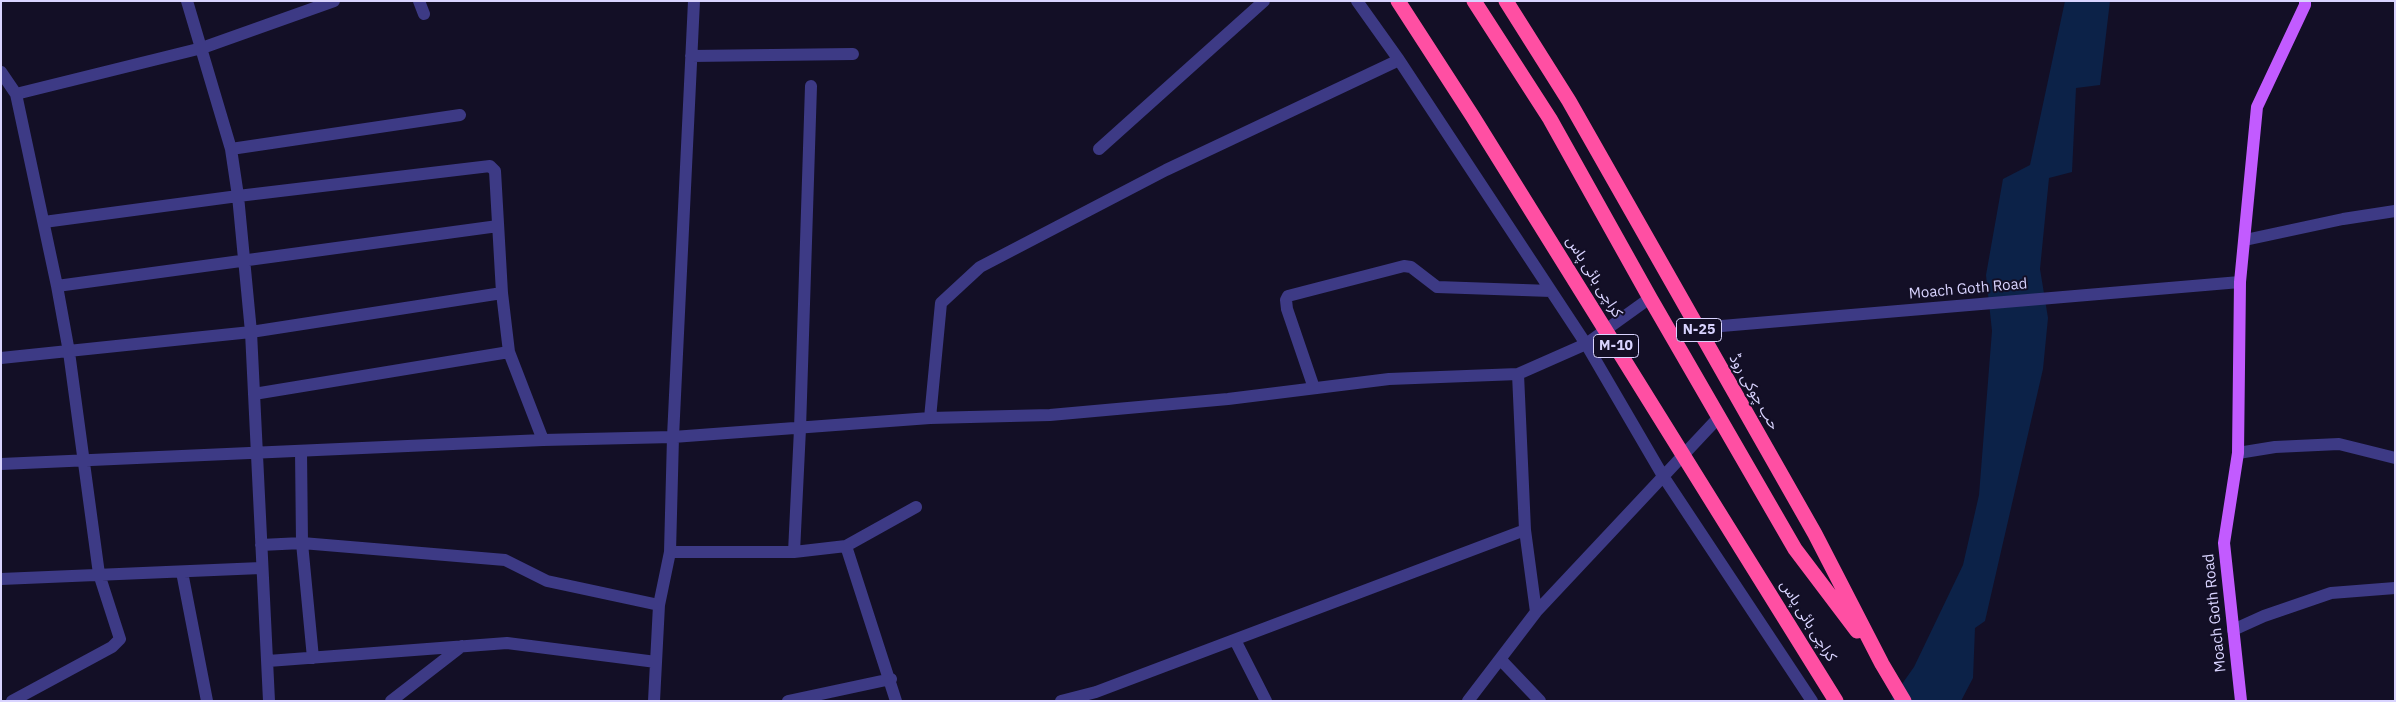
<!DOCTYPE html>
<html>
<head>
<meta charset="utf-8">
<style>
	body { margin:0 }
	#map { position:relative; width:2396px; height:702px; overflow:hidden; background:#130f26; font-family:"IBM Plex Sans",sans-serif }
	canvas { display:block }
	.frame { position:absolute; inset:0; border:2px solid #d9d4ff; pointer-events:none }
</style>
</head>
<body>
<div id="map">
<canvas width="2396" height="702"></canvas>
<div class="frame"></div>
</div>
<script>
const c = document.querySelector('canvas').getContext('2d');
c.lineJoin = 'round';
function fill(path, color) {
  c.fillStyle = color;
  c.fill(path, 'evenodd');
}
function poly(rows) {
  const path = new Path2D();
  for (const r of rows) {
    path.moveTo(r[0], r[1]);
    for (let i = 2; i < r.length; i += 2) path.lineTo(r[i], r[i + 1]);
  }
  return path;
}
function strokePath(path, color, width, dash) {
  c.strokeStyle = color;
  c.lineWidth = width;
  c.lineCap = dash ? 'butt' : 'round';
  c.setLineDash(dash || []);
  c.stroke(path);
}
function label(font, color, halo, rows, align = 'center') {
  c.font = font + ' "IBM Plex Sans","Noto Sans Arabic",sans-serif';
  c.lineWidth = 4;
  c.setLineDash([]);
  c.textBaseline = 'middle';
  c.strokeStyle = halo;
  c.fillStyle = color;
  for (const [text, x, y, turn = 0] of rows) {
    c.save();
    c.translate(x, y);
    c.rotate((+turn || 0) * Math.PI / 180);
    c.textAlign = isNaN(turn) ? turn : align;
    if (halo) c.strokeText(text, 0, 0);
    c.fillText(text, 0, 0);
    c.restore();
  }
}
const water = poly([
	[2065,1,2110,1,2100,85,2076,88,2072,172,2049,178,2040,269,2048,318,2043,369,1985,621,1975,628,1973,678,1961,701,1890,701,1914,667,1963,565,1979,495,1992,331,1986,275,2003,179,2030,165]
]);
const street = poly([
	[187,1,231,149,238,196,251,332,269,701],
	[419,1,424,14],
	[1357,1,1399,60,1586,344,1663,476,1812,701],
	[691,56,853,54],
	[1,72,16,94,57,286,69,352,99,574,120,639,112,647,12,701],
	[16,94,202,48,334,1],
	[231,149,460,115],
	[1099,149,1264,1],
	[44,222,238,196,490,166,495,171,502,293,509,352,543,440],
	[2245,240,2343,219,2395,211],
	[57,286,498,226],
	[1698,328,2240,282],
	[1,358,251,332,502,293],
	[1518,374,1525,530,1536,612],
	[1314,388,1287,309,1286,300,1288,296,1404,266,1411,267,1437,287,1551,291],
	[254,394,509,352],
	[930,418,941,303,980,267,1166,170,1399,60],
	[301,451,302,543,313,658],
	[2238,453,2275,447,2339,444,2395,458],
	[1,464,543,440,673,437,930,418,1050,415,1228,399,1389,379,1518,374,1586,344,1650,298],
	[261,545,302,543,505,560,547,581,659,605],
	[846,546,896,701],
	[670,552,794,552,846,546,916,507],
	[794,552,800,429,811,86],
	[182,572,207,701],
	[1,579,261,568],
	[2233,630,2264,616,2331,593,2395,588],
	[1235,640,1266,701],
	[1500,659,1540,701],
	[268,661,507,643,656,662],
	[391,701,462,646],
	[654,701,659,605,670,552,673,437,694,1],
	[788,701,891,679],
	[1061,701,1096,692,1525,530],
	[1468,701,1536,612,1719,417]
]);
const primary = poly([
	[2241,701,2224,543,2238,453,2240,282,2257,107,2305,5,2305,1]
]);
const highway = poly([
	[1398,1,1473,117,1836,701],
	[1474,1,1550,119,1650,298,1795,549,1857,631],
	[1506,1,1569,101,1698,328,1815,534,1882,664,1904,701]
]);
const shields = [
	[1699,330,45],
	[1616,346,45]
];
const shieldNames = [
	["N-25",1699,330],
	["M-10",1616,346]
];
const streetNames = [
	["کراچی بائی پاس",1594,277,58],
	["Moach Goth Road",1968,289,-5],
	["حب چوکی روڈ",1754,392,60],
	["Moach Goth Road",2215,613,-96],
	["کراچی بائی پاس",1808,621,58]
];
fill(water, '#0c2248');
strokePath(street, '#3d3a85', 12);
strokePath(primary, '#c25bff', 12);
strokePath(highway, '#ff4fa3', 15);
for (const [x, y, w] of shields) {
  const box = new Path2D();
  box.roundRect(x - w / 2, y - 11.5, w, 23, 4);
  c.fillStyle = '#130f26';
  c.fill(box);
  strokePath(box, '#d9d4ff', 1);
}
label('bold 14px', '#d9d4ff', null, shieldNames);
label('15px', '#d9d4ff', '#130f26', streetNames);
</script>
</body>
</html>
